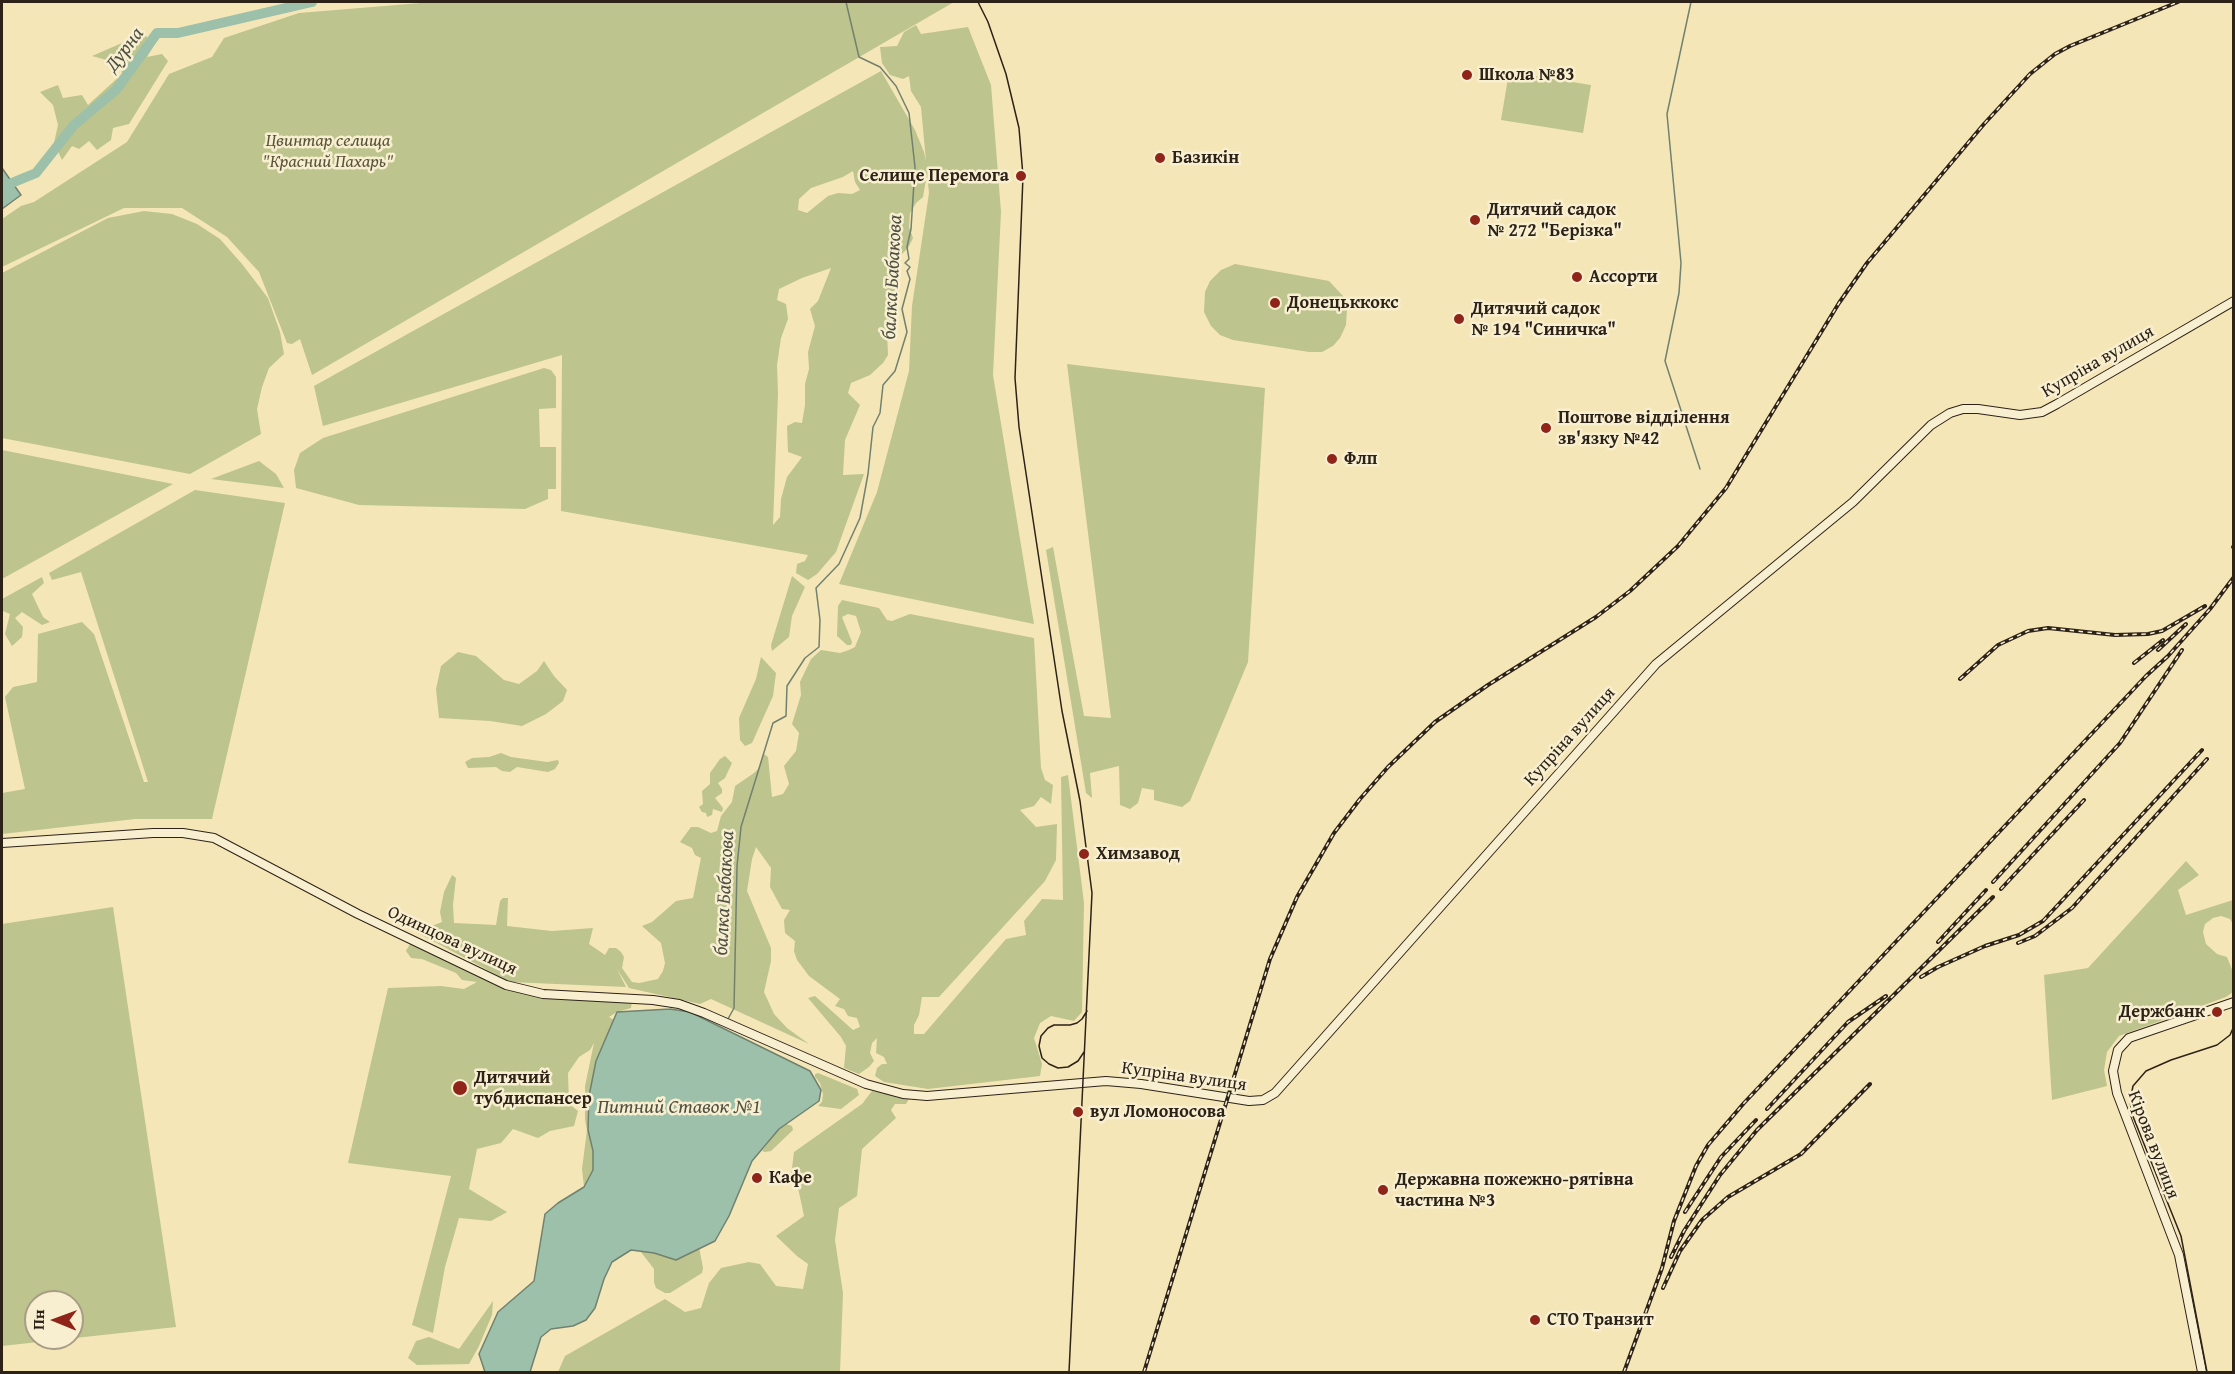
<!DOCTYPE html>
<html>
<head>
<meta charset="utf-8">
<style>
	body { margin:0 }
	#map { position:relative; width:2235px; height:1374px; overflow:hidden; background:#f5e6b7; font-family:"Gentium Book Plus",serif }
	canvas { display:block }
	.frame { position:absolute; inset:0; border:3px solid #2d2218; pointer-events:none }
	.north { position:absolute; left:24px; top:1290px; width:60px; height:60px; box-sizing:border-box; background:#f8efd0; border:2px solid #a79d86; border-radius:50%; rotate:271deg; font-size:16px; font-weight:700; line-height:24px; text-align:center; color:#2d2218 }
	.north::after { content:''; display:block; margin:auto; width:21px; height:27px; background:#8f2418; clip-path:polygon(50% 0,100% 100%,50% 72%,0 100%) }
</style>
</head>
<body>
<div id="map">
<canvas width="2235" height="1374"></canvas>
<div class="frame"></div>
<div class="north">Пн</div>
</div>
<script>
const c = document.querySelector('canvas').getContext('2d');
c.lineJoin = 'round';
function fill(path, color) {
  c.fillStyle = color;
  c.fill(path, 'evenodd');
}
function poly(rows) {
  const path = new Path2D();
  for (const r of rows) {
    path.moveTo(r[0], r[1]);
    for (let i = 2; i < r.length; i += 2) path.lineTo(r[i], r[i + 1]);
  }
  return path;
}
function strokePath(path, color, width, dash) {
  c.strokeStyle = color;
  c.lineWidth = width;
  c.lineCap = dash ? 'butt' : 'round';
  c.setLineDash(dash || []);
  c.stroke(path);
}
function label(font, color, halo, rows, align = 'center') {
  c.font = font + ' "Gentium Book Plus",serif';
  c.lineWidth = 5;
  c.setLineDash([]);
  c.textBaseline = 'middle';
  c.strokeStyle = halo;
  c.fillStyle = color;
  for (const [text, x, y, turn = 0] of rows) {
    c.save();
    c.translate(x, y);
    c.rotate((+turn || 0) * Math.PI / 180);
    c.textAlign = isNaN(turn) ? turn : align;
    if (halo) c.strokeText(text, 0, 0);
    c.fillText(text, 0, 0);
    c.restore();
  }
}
const green = poly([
	[433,2,954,2,312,375,300,339,292,344,287,343,259,272,227,237,182,208,124,208,2,267,2,219,21,206,34,202,127,142,169,74,212,57,224,38,299,13],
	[916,25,921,34,968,27,991,85,1001,212,993,375,1034,624,839,584,877,492,909,371,912,306,929,193,927,174,923,197,916,203,910,213,909,227,913,238,908,248,900,256,897,265,897,278,900,288,887,332,888,355,883,363,870,375,851,383,848,393,860,405,845,440,843,475,864,474,836,552,817,574,808,580,796,573,797,564,805,561,808,555,561,511,562,355,323,426,314,386,881,71,915,130,924,152,926,161,921,107,911,91,909,76,903,79,890,75,882,63,880,47,897,46,904,32],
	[853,171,855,182,860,190,852,194,838,193,828,196,807,213,798,210,799,199,811,188,843,177],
	[831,268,818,301,810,309,815,326,808,352,809,369,805,384,805,405,802,423,795,422,787,426,788,452,802,457,787,477,781,499,780,517,773,525,778,394,777,365,781,338,788,319,786,304,777,300,779,289,802,278],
	[146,36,155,44,147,57,162,54,168,61,129,124,113,128,111,140,97,150,89,141,79,149,72,146,62,160,54,143,58,125,53,105,40,92,58,85,63,98,82,95,88,105,122,74,121,64,92,56,129,40],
	[1509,72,1591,85,1583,133,1501,120],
	[144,211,172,214,197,224,220,239,242,264,268,298,280,332,284,354,269,368,262,387,257,409,261,434,190,474,2,438,2,273,108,218],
	[1235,264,1329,281,1344,297,1347,309,1346,325,1340,338,1333,346,1322,352,1309,352,1233,340,1220,335,1211,326,1204,312,1205,292,1210,281,1221,270],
	[1067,364,1265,388,1248,662,1190,801,1182,807,1154,800,1154,790,1142,788,1138,803,1130,809,1120,805,1119,766,1090,773,1092,798,1086,793,1046,550,1053,547,1084,716,1111,718],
	[544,368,551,370,556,377,556,408,539,409,540,447,556,447,556,489,548,489,548,499,525,509,359,505,296,488,294,470,300,453,323,438],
	[2,450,173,484,2,579],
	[259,461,276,474,284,488,211,479],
	[195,490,285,503,212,819,135,819,2,834,2,793,25,789,5,697,13,687,37,682,38,634,82,622,94,634,144,782,148,782,81,572,52,580,49,573],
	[792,576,805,587,792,616,789,637,772,651,771,645],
	[42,577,44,583,32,594,43,617,50,622,42,625,22,612,15,618,23,627,22,637,12,646,5,634,10,614,3,611,2,613,2,599],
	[842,600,879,608,887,620,892,621,910,614,1034,638,1041,768,1045,780,1053,785,1051,804,1041,797,1034,806,1020,810,1036,827,1057,824,1056,860,1045,881,939,997,922,997,919,1015,914,1025,914,1034,924,1034,1006,939,1026,935,1024,921,1042,899,1063,900,1061,777,1068,775,1084,903,1082,1012,1074,1021,1051,1016,1040,1023,1034,1038,1042,1064,1040,1076,928,1089,884,1082,875,1076,877,1068,882,1064,887,1064,884,1057,876,1053,877,1038,872,1043,870,1053,874,1061,869,1067,859,1074,844,1068,846,1046,841,1037,808,998,815,996,853,1030,860,1027,857,1018,848,1016,844,1009,835,1006,840,999,809,976,797,960,794,951,795,941,785,933,784,920,790,910,782,909,770,887,771,868,756,847,752,859,747,891,771,948,771,961,764,992,774,1014,787,1028,809,1044,711,999,700,1004,629,988,617,969,626,987,510,982,416,932,442,922,440,912,444,892,452,875,456,878,453,905,454,923,496,925,500,901,503,898,508,898,507,926,552,931,593,928,589,944,605,955,609,948,616,948,621,952,624,957,622,968,632,982,639,983,658,979,663,971,665,963,661,943,642,926,652,922,676,901,693,898,701,858,695,855,692,848,680,842,691,827,698,827,711,833,717,831,721,816,732,802,735,786,754,773,759,768,764,754,768,757,772,797,783,794,789,784,784,766,796,751,799,733,792,724,801,695,800,682,811,659,821,650,840,653,849,650,855,647,861,632,856,616,848,614,842,617,852,642,851,645,847,645,837,636,838,606],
	[458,652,476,656,504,680,519,684,537,671,544,661,554,676,567,690,563,701,546,714,522,726,490,721,439,718,436,689,441,666],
	[761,657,776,673,773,696,752,743,745,746,740,740,739,718,756,679],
	[501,753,511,757,547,762,558,760,559,763,555,769,548,772,517,767,510,772,502,771,496,767,468,768,465,762,472,758,489,757],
	[725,756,732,763,725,778,718,783,722,789,722,793,715,798,723,808,722,812,713,809,712,815,707,817,706,813,702,812,699,807,703,804,702,791,710,784,710,773,720,759],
	[2186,861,2199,875,2178,890,2186,915,2233,900,2233,924,2230,919,2221,916,2213,918,2205,924,2203,932,2206,944,2217,954,2227,957,2233,972,2233,992,2226,997,2119,1036,2107,1052,2104,1070,2107,1086,2052,1100,2044,975,2088,968],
	[113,907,176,1327,2,1346,2,924],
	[36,1302,72,1302,72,1338,36,1338],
	[410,944,421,946,507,990,600,1000,632,1001,631,1008,617,1012,609,1017,614,1020,616,1140,584,1187,582,1169,587,1130,585,1120,585,1086,594,1043,590,1050,579,1057,568,1073,569,1104,578,1111,574,1126,550,1131,538,1138,513,1129,501,1143,477,1149,469,1189,507,1212,491,1221,459,1218,445,1267,433,1333,412,1325,451,1176,348,1163,388,988,441,986,464,989,477,982,462,980,456,973,422,959,411,958,406,951],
	[818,1073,857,1089,859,1095,841,1109,818,1106,822,1102,823,1094,820,1083,815,1077,815,1074],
	[872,1091,910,1097,906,1104,895,1104,891,1110,896,1118,862,1149,857,1196,839,1208,835,1240,843,1293,840,1372,558,1372,565,1356,665,1299,685,1312,701,1308,709,1283,721,1268,749,1262,760,1264,776,1286,803,1289,808,1264,797,1256,776,1236,804,1216,797,1183,791,1176,794,1152,862,1104],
	[786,1124,792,1126,793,1130,771,1151,765,1152,762,1151,779,1129],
	[699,1247,703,1268,702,1273,670,1293,665,1293,656,1288,654,1282,654,1269,641,1252,646,1249],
	[493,1301,492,1315,479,1346,469,1364,417,1365,408,1358,416,1341,429,1337,459,1349]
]);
const water = poly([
	[2,168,21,195,2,209,2,168],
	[670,1009,690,1012,810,1071,821,1090,819,1101,779,1129,752,1161,729,1216,715,1241,676,1260,654,1253,631,1250,612,1262,604,1279,595,1308,586,1320,573,1326,551,1329,541,1337,530,1372,485,1372,479,1354,498,1312,534,1281,545,1214,558,1203,584,1187,593,1170,593,1151,588,1130,589,1096,596,1061,617,1012,670,1009]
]);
const stream = poly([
	[1691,2,1667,114,1681,263,1679,293,1665,361,1700,469],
	[728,1019,734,1008,737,866,741,827,773,723,786,716,787,686,805,658,819,647,820,620,816,588,839,564,860,518,868,474,873,427,880,413,883,385,895,371,907,332,902,309,910,279,907,271,910,267,905,263,909,259,907,247,911,229,915,167,909,113,896,86,880,67,859,57,846,2]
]);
const river = poly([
	[2,187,36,173,74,125,116,90,157,33,178,33,312,2]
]);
const secondary = poly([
	[2,843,153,833,183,833,214,838,358,914,506,985,543,994,653,1000,679,1004,704,1013,866,1084,903,1094,927,1096,1106,1081,1141,1084,1249,1101,1263,1100,1275,1093,1656,664,1853,502,1931,425,1950,413,1963,409,1978,409,2020,415,2042,412,2057,404,2234,301],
	[2202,1372,2179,1255,2117,1093,2113,1071,2118,1050,2129,1038,2234,1002]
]);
const tram = poly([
	[978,2,988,22,1006,74,1019,128,1023,176,1015,378,1019,427,1062,711,1080,801,1092,893,1069,1372],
	[1084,1052,1078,1061,1068,1067,1058,1068,1049,1064,1042,1058,1039,1046,1041,1036,1048,1028,1054,1025,1070,1025,1077,1023,1082,1019,1087,1011],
	[2207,1372,2181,1236,2132,1114,2130,1101,2133,1086,2146,1071,2171,1060,2217,1045,2230,1035,2234,1026]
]);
const rail = poly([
	[2233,547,2234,547],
	[2158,650,2186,624],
	[2134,663,2163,640],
	[1960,679,1998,645,2028,631,2048,628,2115,635,2148,634,2162,631,2205,606],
	[1993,882,2120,743,2182,650],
	[2001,889,2084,800],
	[1938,942,1986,890],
	[2018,943,2035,936,2072,908,2207,759],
	[1921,977,1938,967,1985,946,2019,935,2043,921,2202,750],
	[1767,1109,1848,1022,1886,996],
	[1685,1212,1721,1157,1756,1120],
	[1671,1257,1684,1231,1720,1175,1757,1130,1993,897],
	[1663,1288,1680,1251,1702,1220,1728,1197,1801,1154,1870,1084],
	[1144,1372,1270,959,1297,897,1334,833,1360,799,1388,767,1435,722,1488,685,1596,617,1630,591,1678,546,1726,488,1839,303,1867,263,1984,124,2030,74,2055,54,2070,46,2178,2],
	[1624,1372,1662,1268,1674,1221,1696,1166,1708,1145,1744,1103,2146,676,2168,656,2210,609,2234,577]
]);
const markers = [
	[1467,75,6,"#8f2418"],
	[1160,158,6,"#8f2418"],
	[1021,176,6,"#8f2418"],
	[1475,220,6,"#8f2418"],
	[1577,277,6,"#8f2418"],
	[1275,303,6,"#8f2418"],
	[1459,319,6,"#8f2418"],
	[1546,428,6,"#8f2418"],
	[1332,459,6,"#8f2418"],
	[1084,854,6,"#8f2418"],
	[2217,1012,6,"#8f2418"],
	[460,1088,8,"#8f2418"],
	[1078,1112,6,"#8f2418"],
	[757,1178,6,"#8f2418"],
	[1383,1190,6,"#8f2418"],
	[1535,1320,6,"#8f2418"]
];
const poiNames = [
	["Школа №83",1479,75],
	["Базикін",1172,158],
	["Селище Перемога",1009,176,"right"],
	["Дитячий садок",1487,210],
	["№ 272 \"Берізка\"",1487,231],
	["Ассорти",1589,277],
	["Донецьккокс",1287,303],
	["Дитячий садок",1471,309],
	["№ 194 \"Синичка\"",1471,330],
	["Поштове відділення",1558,418],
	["зв'язку №42",1558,439],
	["Флп",1344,459],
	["Химзавод",1096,854],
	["Держбанк",2205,1012,"right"],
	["Дитячий",474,1078],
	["тубдиспансер",474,1099],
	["вул Ломоносова",1090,1112],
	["Кафе",769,1178],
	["Державна пожежно-рятівна",1395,1180],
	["частина №3",1395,1201],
	["СТО Транзит",1547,1320]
];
const parkNames = [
	["Цвинтар селища",328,141],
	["\"Красний Пахарь\"",328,162]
];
const streetNames = [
	["Купріна вулиця",2098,362,-30],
	["Купріна вулиця",1570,737,-48],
	["Одинцова вулиця",452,941,25],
	["Купріна вулиця",1184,1077,8],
	["Кірова вулиця",2153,1145,69]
];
const waterNames = [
	["Дурна",125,50,-53],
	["балка Бабакова",893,277,-87],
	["балка Бабакова",725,893,-87],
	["Питний Ставок №1",679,1108]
];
fill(green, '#bdc48d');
fill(water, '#9dc0aa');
strokePath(water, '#708170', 1.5);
strokePath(stream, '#708170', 1.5);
strokePath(river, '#9dc0aa', 10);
strokePath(secondary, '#2d2218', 10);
strokePath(secondary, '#f8efd0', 8);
strokePath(tram, '#2d2218', 1.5);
strokePath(rail, '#2d2218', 4);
strokePath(rail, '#f8efd0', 1.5, [4.5]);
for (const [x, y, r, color] of markers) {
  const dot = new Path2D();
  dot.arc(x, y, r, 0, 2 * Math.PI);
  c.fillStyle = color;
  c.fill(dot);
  strokePath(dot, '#f8efd0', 2);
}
label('bold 18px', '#2d2218', '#f8efd0', poiNames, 'left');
label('italic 18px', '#58533b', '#f8efd0', parkNames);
label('18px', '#2d2218', '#f8efd0', streetNames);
label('italic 20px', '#4f5144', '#f8efd0', waterNames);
</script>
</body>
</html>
